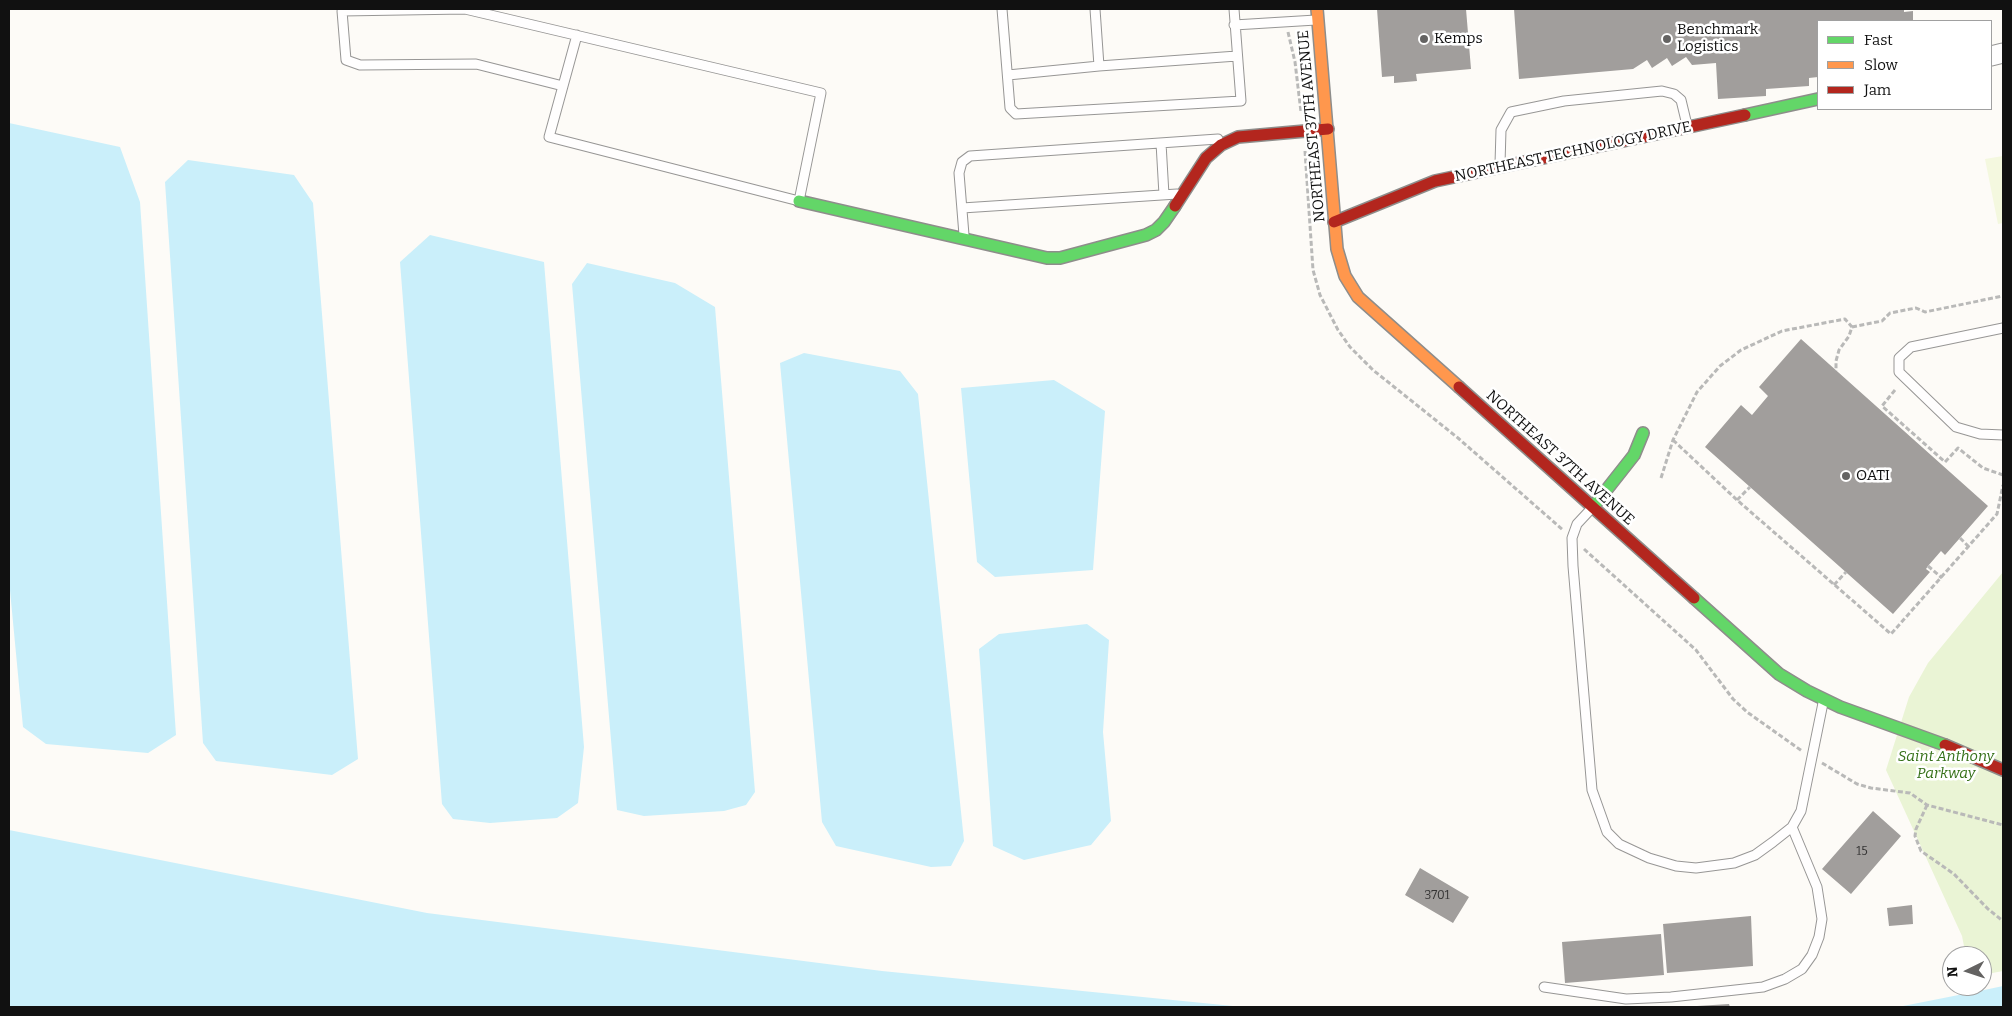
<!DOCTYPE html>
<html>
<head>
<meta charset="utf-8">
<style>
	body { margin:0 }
	#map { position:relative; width:2012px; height:1016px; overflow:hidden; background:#fdfbf7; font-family:Bitter,serif }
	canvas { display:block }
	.frame { position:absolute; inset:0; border:10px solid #111; pointer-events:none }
	.legend { position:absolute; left:1817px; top:20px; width:175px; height:90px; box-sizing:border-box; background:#fff; border:1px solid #a0a0a0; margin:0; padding:6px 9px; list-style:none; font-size:15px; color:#111 }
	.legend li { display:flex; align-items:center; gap:10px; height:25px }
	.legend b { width:25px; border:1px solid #a0a0a0 }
	.north { position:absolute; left:1942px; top:946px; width:50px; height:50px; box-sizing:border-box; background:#fff; border:1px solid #a0a0a0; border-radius:50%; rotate:266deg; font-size:14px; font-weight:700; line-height:20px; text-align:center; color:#111 }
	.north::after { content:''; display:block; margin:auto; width:18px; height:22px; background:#646362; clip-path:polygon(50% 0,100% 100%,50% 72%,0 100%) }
</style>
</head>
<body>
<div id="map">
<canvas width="2012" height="1016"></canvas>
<div class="frame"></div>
<ul class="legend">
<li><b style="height:6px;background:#63d668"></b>Fast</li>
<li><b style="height:6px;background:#ff974d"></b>Slow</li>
<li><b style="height:6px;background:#b3261e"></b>Jam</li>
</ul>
<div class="north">N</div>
</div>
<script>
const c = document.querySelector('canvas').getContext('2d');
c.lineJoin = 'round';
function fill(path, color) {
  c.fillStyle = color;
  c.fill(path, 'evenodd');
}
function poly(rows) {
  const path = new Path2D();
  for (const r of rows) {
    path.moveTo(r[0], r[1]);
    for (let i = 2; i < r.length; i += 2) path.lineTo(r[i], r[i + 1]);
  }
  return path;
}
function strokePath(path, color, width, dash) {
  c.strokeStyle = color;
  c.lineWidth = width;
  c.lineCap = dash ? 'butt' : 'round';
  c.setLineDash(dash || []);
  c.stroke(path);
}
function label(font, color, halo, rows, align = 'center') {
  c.font = font + ' Bitter,serif';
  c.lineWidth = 5;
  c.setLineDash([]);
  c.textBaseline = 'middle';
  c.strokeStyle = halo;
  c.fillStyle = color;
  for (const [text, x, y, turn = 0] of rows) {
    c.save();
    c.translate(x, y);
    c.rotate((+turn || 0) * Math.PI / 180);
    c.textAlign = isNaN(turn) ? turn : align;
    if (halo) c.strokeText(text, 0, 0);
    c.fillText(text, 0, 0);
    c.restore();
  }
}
const green = poly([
	[2003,572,2003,971,1982,975,1982,956,1966,956,1962,936,1886,770,1909,697,1928,663]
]);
const pitch = poly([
	[2003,156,2003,223,1998,224,1985,159]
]);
const water = poly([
	[9,123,120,147,140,202,176,735,148,753,46,744,23,727,9,580],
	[188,160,294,175,313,203,358,759,332,775,216,761,203,743,165,182],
	[430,235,544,262,584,747,578,803,557,818,490,823,453,819,442,804,400,262],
	[587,263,675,283,715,307,755,792,746,805,724,811,644,816,617,810,572,284],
	[804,353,900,371,918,394,964,841,951,866,931,867,836,846,822,822,780,363],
	[1054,380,1105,411,1093,570,995,577,977,562,961,388],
	[1087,624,1109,640,1103,732,1111,821,1091,845,1024,860,993,846,979,649,999,634],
	[9,830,427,913,882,971,1243,1007,9,1007],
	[2003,986,2003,1007,1898,1007,1989,989]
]);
const building = poly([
	[1377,9,1466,9,1471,69,1416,74,1417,81,1394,83,1394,76,1382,77],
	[1514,9,1904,9,1904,12,1913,11,1913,21,1818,21,1818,77,1809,78,1809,86,1766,89,1766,96,1718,99,1716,63,1692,65,1686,57,1672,66,1667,58,1652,68,1647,60,1633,69,1519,79],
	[1801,339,1988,506,1945,555,1941,551,1928,566,1926,569,1930,572,1893,614,1705,447,1741,405,1752,415,1768,396,1759,387],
	[1873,811,1901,836,1851,894,1822,869],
	[1420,868,1469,897,1453,923,1405,895],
	[1912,905,1913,924,1889,926,1887,908],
	[1751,916,1753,966,1667,973,1663,924],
	[1661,934,1664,975,1565,983,1562,942],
	[1729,1004,1730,1007,1697,1007,1697,1006]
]);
const path = poly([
	[1288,32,1295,62,1301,112],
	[1305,151,1313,270,1320,295,1338,330,1350,347,1373,370,1458,438,1563,530],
	[1852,327,1882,321,1890,313,1916,308,1925,312,2003,296],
	[1895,390,1882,406,1945,462,1958,448,1983,468,2003,475],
	[1673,440,1737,500,1891,634,1997,514,2003,485],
	[1661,478,1673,440,1697,392,1720,366,1741,350,1782,331,1845,319,1852,327,1849,336,1839,350,1836,361,1836,371],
	[1737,500,1750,487],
	[1960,538,1969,547],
	[1584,549,1696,650,1733,699,1747,712,1802,751],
	[1928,566,1942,578],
	[1834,585,1846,572],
	[1822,763,1857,784,1871,788,1910,793,1927,805,2003,825],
	[1927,805,1916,829,1915,836,1921,851,1954,874,1988,909,2003,921]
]);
const lane = poly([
	[1002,9,1010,108,1016,114,1241,101,1234,9],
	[1095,9,1099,66,1237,56],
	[1234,25,1316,20],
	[1008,75,1099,66],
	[563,86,476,64,360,65,346,60,342,11,465,9,821,93,799,201,549,137,577,35],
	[1161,143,1164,195],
	[1500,164,1501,130,1511,112,1564,101,1662,91,1674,94,1681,100,1687,125],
	[962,208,1177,194],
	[964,235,959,173,962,162,970,156,1218,139],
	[2003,328,1911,347,1899,358,1899,372,1956,427,1980,434,2003,435],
	[1591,509,1577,524,1572,538,1573,566,1592,790,1607,832,1619,844,1649,858,1676,866,1696,868,1734,863,1755,855,1773,842,1792,827,1801,811,1823,703],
	[1544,987,1626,999,1671,997,1763,987,1785,979,1802,969,1812,955,1819,937,1822,919,1817,887,1792,827]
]);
const street = poly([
	[1991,56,2003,53]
]);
const fast = poly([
	[1745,115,1818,99],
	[799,201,1047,258,1060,258,1146,235,1156,230,1164,222,1175,206],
	[1593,507,1634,455,1643,433],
	[1694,598,1779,674,1807,691,1840,707,1945,745]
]);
const slow = poly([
	[1317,9,1337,249,1345,276,1358,297,1459,387]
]);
const jam = poly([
	[1175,206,1206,158,1221,145,1238,137,1328,129],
	[1334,222,1435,181,1745,115],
	[1459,387,1694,598],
	[1945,745,2003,770]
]);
const markers = [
	[1424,39,5,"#646362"],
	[1667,39,5,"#646362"],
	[1846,476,5,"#646362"]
];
const numberNames = [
	["15",1862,852],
	["3701",1437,896]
];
const poiNames = [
	["Benchmark",1677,30],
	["Logistics",1677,47],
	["Kemps",1434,39],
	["OATI",1856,476]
];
const streetNames = [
	["NORTHEAST 37TH AVENUE",1312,126,-95],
	["NORTHEAST TECHNOLOGY DRIVE",1573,152,-12],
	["NORTHEAST 37TH AVENUE",1560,458,42]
];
const parkNames = [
	["Saint Anthony",1946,757],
	["Parkway",1946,774]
];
fill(green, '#eaf4d5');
fill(pitch, '#f4f8df');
fill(water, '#caeffa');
fill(building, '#a19e9c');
strokePath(lane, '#979695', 11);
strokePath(street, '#979695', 21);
strokePath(fast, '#8e8d8b', 14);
strokePath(slow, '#8e8d8b', 14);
strokePath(jam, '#8e8d8b', 14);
strokePath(path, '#b9b9b8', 3, [5, 2.5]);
strokePath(lane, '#fffefe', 9);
strokePath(street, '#fffefe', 19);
strokePath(fast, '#63d668', 11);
strokePath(slow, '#ff974d', 11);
strokePath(jam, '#b3261e', 11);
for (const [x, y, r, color] of markers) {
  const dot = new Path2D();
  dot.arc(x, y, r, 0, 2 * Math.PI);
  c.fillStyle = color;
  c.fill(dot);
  strokePath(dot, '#fff', 2);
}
label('12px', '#353434', null, numberNames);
label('15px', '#111', '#fff', poiNames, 'left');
label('15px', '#111', '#fff', streetNames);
label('italic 15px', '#367119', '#fff', parkNames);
</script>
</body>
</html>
